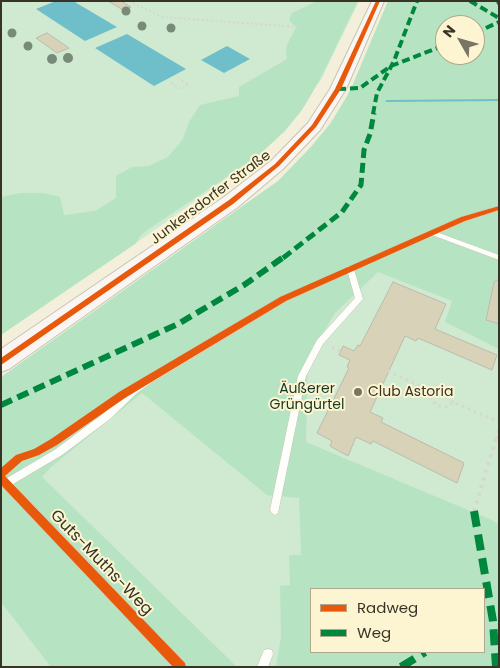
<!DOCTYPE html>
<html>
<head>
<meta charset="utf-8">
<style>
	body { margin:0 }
	#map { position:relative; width:500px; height:668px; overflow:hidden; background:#f3efdb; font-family:Poppins,sans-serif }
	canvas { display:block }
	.frame { position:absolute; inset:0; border:2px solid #373425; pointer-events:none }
	.legend { position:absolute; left:310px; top:588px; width:175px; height:65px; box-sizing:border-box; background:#fdf5d1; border:1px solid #aea88c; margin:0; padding:6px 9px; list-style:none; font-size:15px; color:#373425 }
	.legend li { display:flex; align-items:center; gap:10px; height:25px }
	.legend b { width:25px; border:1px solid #aea88c }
	.north { position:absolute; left:435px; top:15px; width:50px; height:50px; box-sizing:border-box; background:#fdf5d1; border:1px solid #aea88c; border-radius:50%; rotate:308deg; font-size:14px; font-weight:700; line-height:20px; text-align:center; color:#373425 }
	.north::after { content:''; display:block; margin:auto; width:18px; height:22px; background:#797565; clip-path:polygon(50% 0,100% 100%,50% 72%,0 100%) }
</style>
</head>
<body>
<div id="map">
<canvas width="500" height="668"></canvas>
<div class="frame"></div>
<ul class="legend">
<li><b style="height:6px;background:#e8590c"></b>Radweg</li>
<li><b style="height:6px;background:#00873e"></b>Weg</li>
</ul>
<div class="north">N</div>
</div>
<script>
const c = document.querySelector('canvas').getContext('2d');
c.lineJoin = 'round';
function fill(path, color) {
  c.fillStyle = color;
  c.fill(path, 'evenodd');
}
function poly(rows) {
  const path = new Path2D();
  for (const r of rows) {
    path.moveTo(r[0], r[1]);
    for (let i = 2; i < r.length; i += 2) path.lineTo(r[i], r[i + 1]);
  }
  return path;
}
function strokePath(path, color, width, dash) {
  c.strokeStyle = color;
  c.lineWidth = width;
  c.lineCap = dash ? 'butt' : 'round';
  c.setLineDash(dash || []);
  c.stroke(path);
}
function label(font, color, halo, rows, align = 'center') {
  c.font = font + ' Poppins,sans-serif';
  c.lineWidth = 4;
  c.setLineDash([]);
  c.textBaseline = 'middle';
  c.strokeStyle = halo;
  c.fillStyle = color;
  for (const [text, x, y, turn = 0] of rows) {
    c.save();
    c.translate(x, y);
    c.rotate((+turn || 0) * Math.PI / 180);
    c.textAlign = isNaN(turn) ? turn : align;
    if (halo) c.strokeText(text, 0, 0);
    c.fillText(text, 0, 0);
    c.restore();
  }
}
const green = poly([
	[1,1,359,1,321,80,258,156,135,244,1,334],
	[388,1,499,1,499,667,1,667,1,377,278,181,310,148,330,124,346,98,353,84],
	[445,25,475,25,475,55,445,55],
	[311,589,484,589,484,652,311,652]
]);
const forest = poly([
	[317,1,358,1,318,83,302,110,285,131,258,156,156,224,142,234,135,244,1,335,1,197,20,193,43,193,60,197,64,215,95,211,116,198,116,176,132,167,149,166,168,157,183,139,189,122,200,105,239,96,239,87,287,59,286,52,287,45,296,27,289,20,292,13],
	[388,1,499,1,499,349,445,322,452,301,378,272,335,313,308,357,306,442,494,521,499,525,499,667,276,667,281,637,280,586,290,585,289,555,301,555,299,498,267,495,142,393,51,467,42,477,237,667,51,667,1,602,1,377,278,181,310,148,330,124,346,98,353,84],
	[445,25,475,25,475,55,445,55],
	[311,589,484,589,484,652,311,652]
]);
const water = poly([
	[56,1,73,1,117,27,85,41,36,9],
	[127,34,186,69,154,86,95,48],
	[227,46,250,59,224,73,201,60]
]);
const stream = poly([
	[499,99,499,101,387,102,385,101,387,100,499,99]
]);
const building = poly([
	[108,1,121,1,131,7,123,10,108,1],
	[47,33,69,48,57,53,36,38,47,33],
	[499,279,499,324,486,320,494,282,499,279],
	[393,282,446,304,435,329,497,355,492,370,418,338,416,341,405,336,370,412,383,418,381,422,464,463,457,483,373,441,371,444,356,437,348,456,330,446,332,441,317,433,349,368,347,367,350,360,339,355,341,351,343,346,354,351,358,345,360,346,393,282]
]);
const pathFar2 = poly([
	[129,1,162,17,298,27],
	[171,83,182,89,189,85,179,79]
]);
const pathFar1 = poly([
	[332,347,341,351],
	[388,371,430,391,431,399,438,406,447,407,453,402,499,422],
	[430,391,437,386,446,388,452,395,453,402],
	[496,439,499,429]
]);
const path = poly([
	[474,511,496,438]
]);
const lane = poly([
	[499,206,499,210,465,221,439,233,499,255,499,260,432,235,354,270,363,299,323,344,306,376,278,513,275,515,272,513,270,510,298,376,317,340,355,298,348,273,286,301,151,383,137,393,110,419,62,455,13,484,185,663,186,667,173,667,1,485,1,474,7,478,56,449,104,413,131,387,145,377,280,297,347,268,348,266,351,266,461,217,499,206],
	[268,649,272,650,273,654,268,667,257,667,264,650,268,649]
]);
const secondary = poly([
	[372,1,384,1,346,89,320,130,283,169,238,207,9,369,1,372,1,349,224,197,271,161,308,123,330,89,372,1]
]);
const quietFar3 = poly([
	[470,1,499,18],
	[498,1,499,4],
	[475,33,499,22],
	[338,89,360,88,391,66,445,45],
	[373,114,377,93,394,61,417,1]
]);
const quietFar2 = poly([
	[283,258,342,212,361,185,364,150,370,134,374,113]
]);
const quietFar1 = poly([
	[1,405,178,324,244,285,285,256]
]);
const quiet = poly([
	[474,511,493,621,496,667],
	[401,667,425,652]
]);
const cycleway = poly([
	[376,1,380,1,341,89,316,127,279,166,233,204,1,365,1,358,229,200,275,164,312,125,335,89,376,1],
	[499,206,499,210,465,221,286,301,125,398,57,445,39,455,22,461,5,476,185,663,186,667,173,667,1,485,1,468,16,455,34,449,51,439,119,392,280,297,461,217,499,206]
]);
const trees = [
	[126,11,4.5],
	[142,26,4.5],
	[171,28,4.5],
	[12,33,4.5],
	[28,46,4.5],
	[68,58,5],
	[52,59,5]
];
const markers = [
	[358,392,5,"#797565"]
];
const streetNames = [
	["Junkersdorfer Straße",211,198,-37]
];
const parkNames = [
	["Äußerer",307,389],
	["Grüngürtel",307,405]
];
const poiNames = [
	["Club Astoria",368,392]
];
const nearStreetnames = [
	["Guts-Muths-Weg",101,563,46]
];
fill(green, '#d0e9d1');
fill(forest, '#b6e4c2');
fill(water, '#6ebfc9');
fill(stream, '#6ebfc9');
fill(building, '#d8d2b9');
strokePath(building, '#bebbab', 1);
strokePath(lane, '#c7c4b4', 1);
strokePath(secondary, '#c7c4b4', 2);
strokePath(pathFar2, '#d8d6d1', 2, [2, 2.5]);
strokePath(pathFar1, '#d8d6d1', 3, [2.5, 4]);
strokePath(path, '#d8d6d1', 4, [3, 5]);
fill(lane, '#fdfdfa');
fill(secondary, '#f9f5f3');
strokePath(quietFar3, '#00873e', 4, [8, 4]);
strokePath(quietFar2, '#00873e', 5, [10, 5]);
strokePath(quietFar1, '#00873e', 6, [12, 6]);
strokePath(quiet, '#00873e', 8, [16, 8]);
fill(cycleway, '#e8590c');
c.fillStyle = '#788b78';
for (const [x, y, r] of trees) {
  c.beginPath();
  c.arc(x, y, r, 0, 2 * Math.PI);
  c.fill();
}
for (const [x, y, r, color] of markers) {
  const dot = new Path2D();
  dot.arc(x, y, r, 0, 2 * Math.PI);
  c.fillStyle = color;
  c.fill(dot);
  strokePath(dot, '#fdf5d1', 2);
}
label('14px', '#373425', '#fdf5d1', streetNames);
label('14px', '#133927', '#fdf5d1', parkNames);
label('14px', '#373425', '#fdf5d1', poiNames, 'left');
label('16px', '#373425', '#fdf5d1', nearStreetnames);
</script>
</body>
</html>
